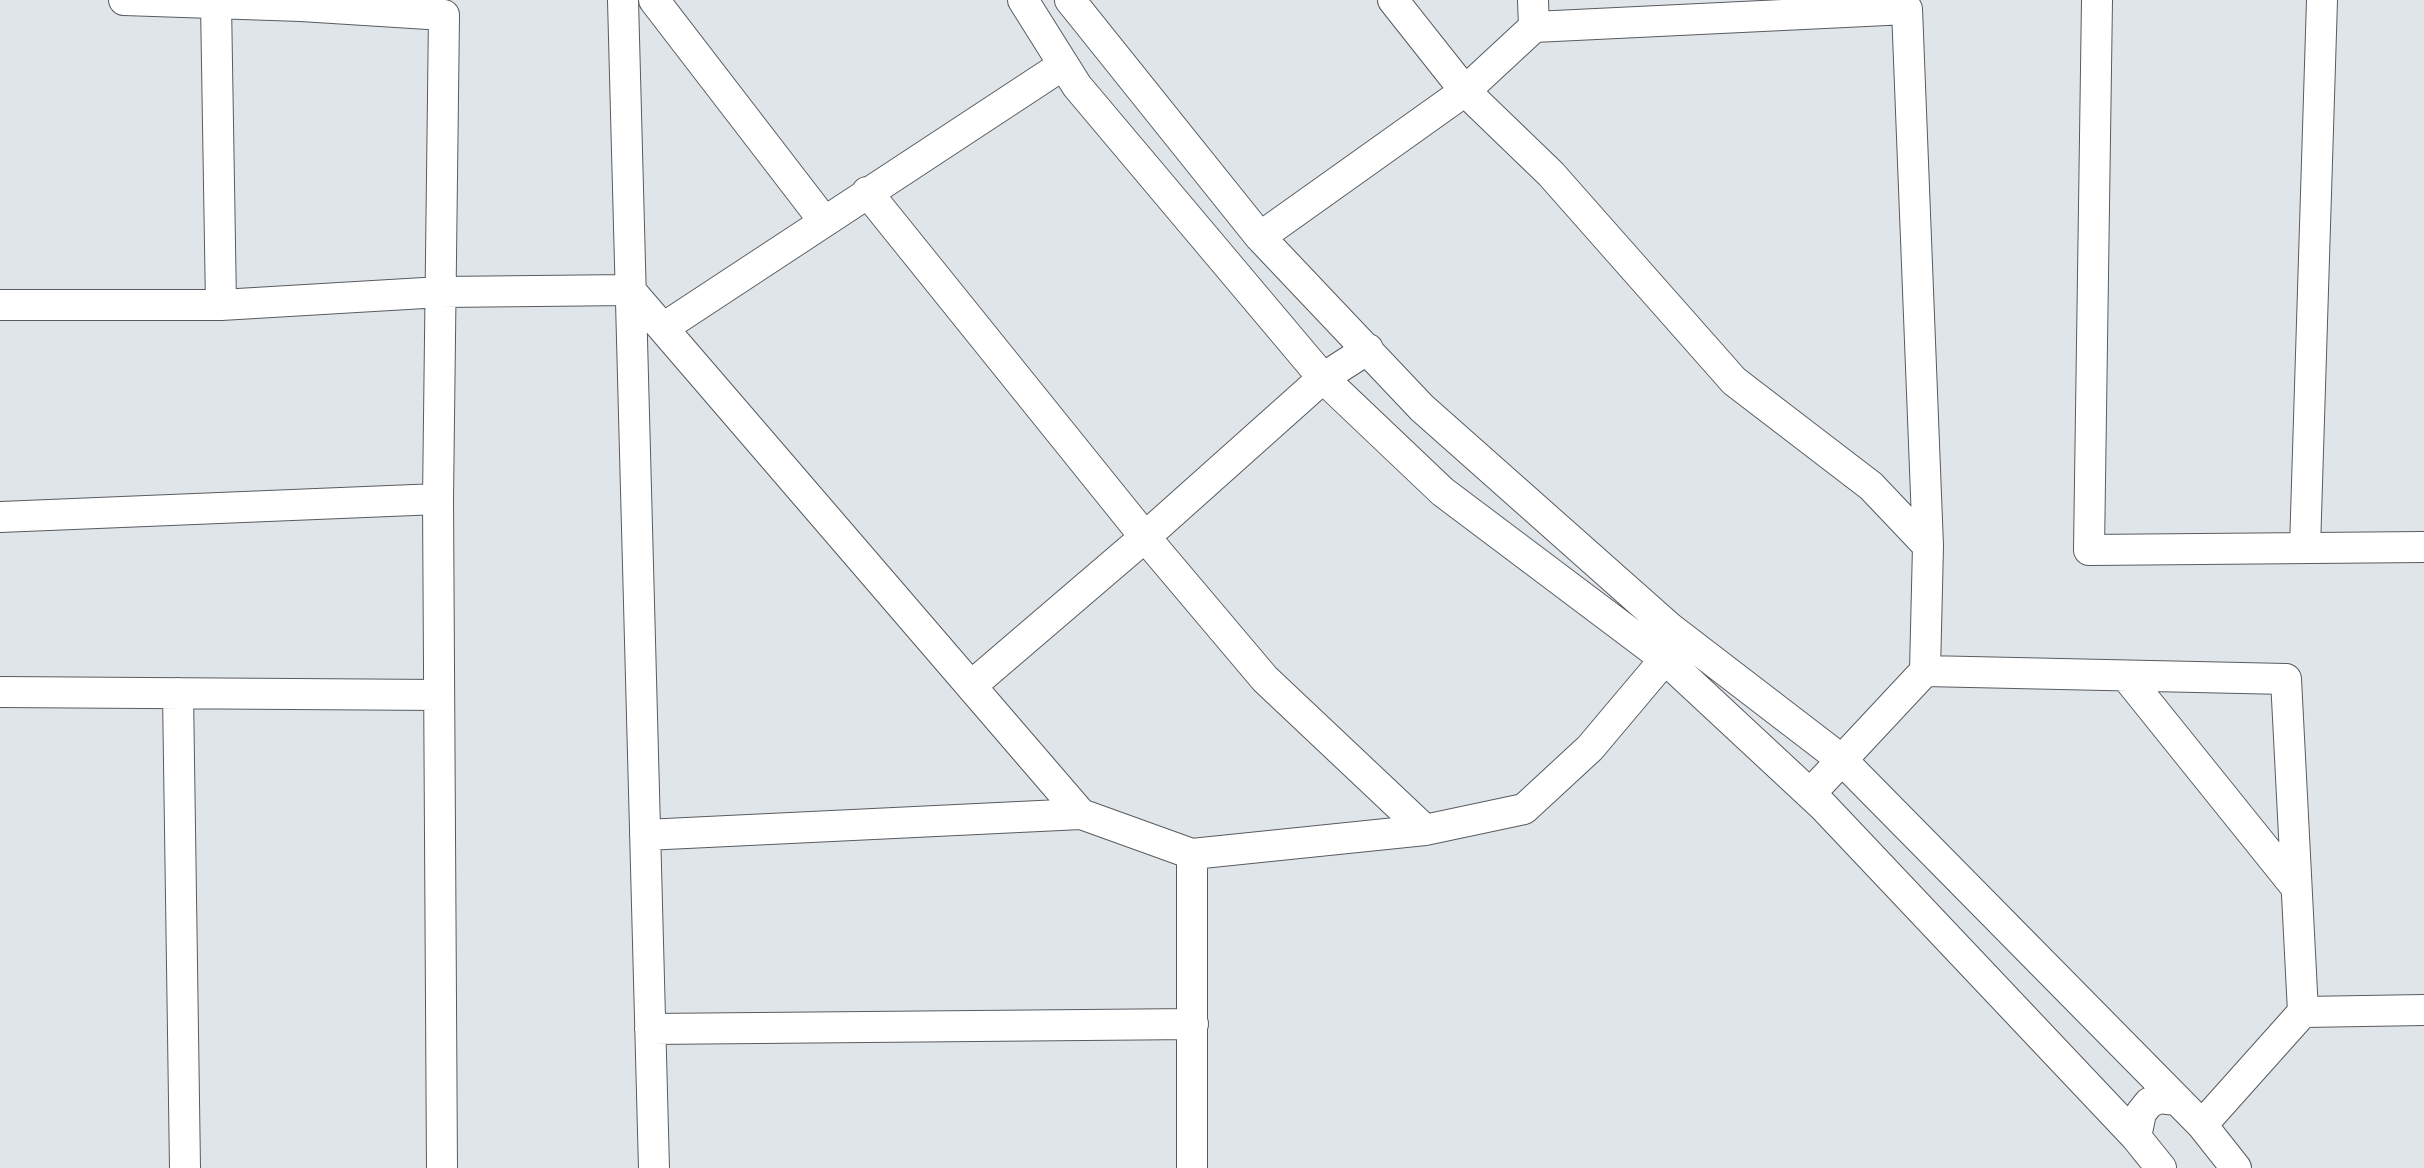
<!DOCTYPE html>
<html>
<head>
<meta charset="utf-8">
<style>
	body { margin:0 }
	canvas { display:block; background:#e0e5ea }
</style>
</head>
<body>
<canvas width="2424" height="1168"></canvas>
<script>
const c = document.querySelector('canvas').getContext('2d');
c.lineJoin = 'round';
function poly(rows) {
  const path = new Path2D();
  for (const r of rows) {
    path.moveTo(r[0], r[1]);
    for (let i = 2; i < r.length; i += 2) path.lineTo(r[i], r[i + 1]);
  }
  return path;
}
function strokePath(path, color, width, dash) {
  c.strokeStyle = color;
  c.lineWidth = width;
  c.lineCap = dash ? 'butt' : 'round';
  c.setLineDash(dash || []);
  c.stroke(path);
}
const minor = poly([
	[124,0,301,6],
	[623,0,654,1168],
	[654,0,824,221],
	[1023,0,1077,86,1323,378,1443,492,1665,659,1823,806,2136,1137,2161,1168],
	[1070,0,1260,237,1422,408,1670,628,1842,760,2202,1125,2236,1168],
	[1393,0,1465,91,1551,174,1734,381,1871,486,1928,546,1925,671,1810,794],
	[1533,0,1534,27],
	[2097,0,2089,550,2424,547],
	[216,3,221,305],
	[867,192,1145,537,1265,679,1425,830],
	[1260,237,1465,91,1534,27,1907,9,1928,546],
	[0,305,221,305,441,292,630,290,1081,814,1192,854],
	[663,328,1063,65],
	[438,499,442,1168],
	[0,517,438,499,444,15,301,6,301,0],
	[2305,548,2322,0],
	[1925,671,2286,679,2303,1012,2202,1125],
	[2126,676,2295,886],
	[971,686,1145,537,1323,378,1368,349],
	[0,692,439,695],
	[178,693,185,1168],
	[645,835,1081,814],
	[2303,1012,2424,1010],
	[650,1029,1193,1024],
	[2136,1137,2141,1113,2149,1103,2159,1098,2177,1100],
	[1192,1168,1192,854,1425,830,1524,809,1590,748,1665,659]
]);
strokePath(minor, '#585c60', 32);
strokePath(minor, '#fff', 30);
</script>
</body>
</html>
